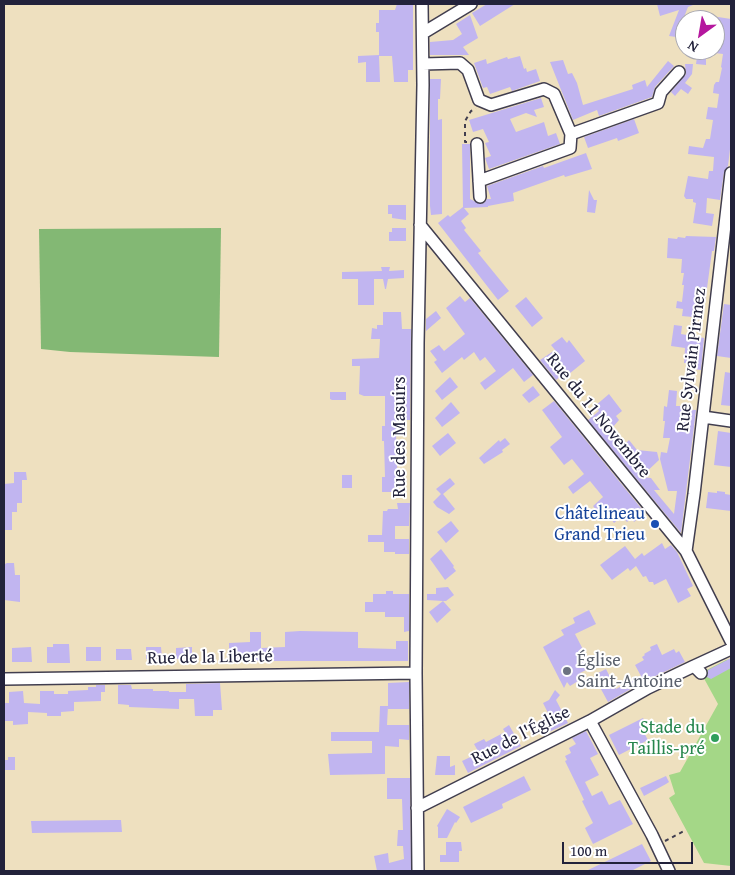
<!DOCTYPE html>
<html>
<head>
<meta charset="utf-8">
<style>
	body { margin:0 }
	#map { position:relative; width:735px; height:875px; overflow:hidden; background:#eee0bf; font-family:"Gentium Book Plus",serif }
	canvas { display:block }
	.frame { position:absolute; inset:0; border:5px solid #22223b; pointer-events:none }
	.north { position:absolute; left:675px; top:10px; width:50px; height:50px; box-sizing:border-box; background:#fff; border:1px solid #a7a7b1; border-radius:50%; rotate:212deg; font-size:14px; font-weight:700; line-height:20px; text-align:center; color:#22223b }
	.north::after { content:''; display:block; margin:auto; width:18px; height:22px; background:#b5179e; clip-path:polygon(50% 0,100% 100%,50% 72%,0 100%) }
	.scale { position:absolute; left:562px; top:842px; width:131px; height:22px; box-sizing:border-box; border:2px solid #22223b; border-top:0; padding-left:6px; font-size:15px; line-height:18px; white-space:nowrap; color:#22223b; -webkit-text-stroke:4px #fff; paint-order:stroke }
</style>
</head>
<body>
<div id="map">
<canvas width="735" height="875"></canvas>
<div class="frame"></div>
<div class="north">N</div>
<div class="scale">100 m</div>
</div>
<script>
const c = document.querySelector('canvas').getContext('2d');
c.lineJoin = 'round';
function fill(path, color) {
  c.fillStyle = color;
  c.fill(path, 'evenodd');
}
function poly(rows) {
  const path = new Path2D();
  for (const r of rows) {
    path.moveTo(r[0], r[1]);
    for (let i = 2; i < r.length; i += 2) path.lineTo(r[i], r[i + 1]);
  }
  return path;
}
function strokePath(path, color, width, dash) {
  c.strokeStyle = color;
  c.lineWidth = width;
  c.lineCap = dash ? 'butt' : 'round';
  c.setLineDash(dash || []);
  c.stroke(path);
}
function label(font, color, halo, rows, align = 'center') {
  c.font = font + ' "Gentium Book Plus",serif';
  c.lineWidth = 4;
  c.setLineDash([]);
  c.textBaseline = 'middle';
  c.strokeStyle = halo;
  c.fillStyle = color;
  for (const [text, x, y, turn = 0] of rows) {
    c.save();
    c.translate(x, y);
    c.rotate((+turn || 0) * Math.PI / 180);
    c.textAlign = isNaN(turn) ? turn : align;
    if (halo) c.strokeText(text, 0, 0);
    c.fillText(text, 0, 0);
    c.restore();
  }
}
const green = poly([
	[731,659,731,866,704,863,669,798,675,794,669,775,680,772,718,704,701,673,726,660]
]);
const forest = poly([
	[221,228,219,357,70,352,41,349,39,229]
]);
const building = poly([
	[397,4,413,4,413,70,408,70,408,82,394,82,392,56,379,56,380,82,366,82,366,62,358,63,358,56,379,55,379,32,376,32,376,23,379,23,379,10,395,10],
	[487,4,515,4,480,26,472,13],
	[657,4,693,4,693,5,688,7,676,37,669,36,679,10,660,16],
	[470,15,478,38,463,47,469,55,430,55,430,42,453,40,462,34,456,24],
	[718,17,731,19,731,141,728,166,724,172,720,200,707,198,706,213,714,214,712,226,693,223,696,203,693,202,693,199,686,199,684,196,688,176,708,179,709,171,713,171,714,157,688,154,689,146,703,148,706,139,710,139,713,120,706,119,708,107,717,108,719,94,713,93,714,85,716,82,719,82,722,68,721,67,723,54,715,53,715,23,717,23],
	[698,50,713,50,706,58,706,65,696,64],
	[520,56,524,69,526,68,527,72,536,69,540,81,512,91,510,87,490,94,487,87,483,88,474,63,486,59,487,64,507,57,508,59],
	[563,60,568,74,572,73,577,83,583,105,633,89,632,85,645,80,647,87,668,61,674,66,655,87,652,97,599,116,597,110,573,120,550,62],
	[685,64,693,64,692,74,685,83,692,88,688,94,681,89,675,96,671,92,686,74],
	[430,79,441,79,440,99,438,99,438,120,442,119,442,214,431,215,430,206],
	[541,98,544,107,534,110,537,117,526,113,510,119,516,132,544,122,548,136,556,133,560,144,489,169,485,158,491,156,485,143,489,142,483,129,473,132,469,120],
	[634,119,639,133,618,141,617,138,588,148,584,137],
	[462,144,470,144,470,199,480,204,484,203,487,199,491,199,487,186,543,166,544,168,586,153,592,169,565,177,564,175,513,193,514,201,488,206,488,207,464,208,469,214,461,221,466,228,464,230,481,251,478,253,509,291,498,300,438,223,448,215,450,217,463,207],
	[589,190,594,200,597,200,595,213,587,212],
	[388,205,406,205,406,220,392,218,392,214,388,214],
	[392,228,406,228,406,241,389,241,389,232,392,232],
	[686,236,716,237,714,251,712,251,703,318,682,316,683,309,676,308,677,301,682,302,684,285,682,285,684,273,681,273,682,259,667,258,668,238,677,239,678,237,685,238],
	[381,267,390,267,389,271,404,270,404,278,388,279,386,289,385,289,383,279,374,279,374,305,358,305,358,279,342,279,342,272,382,271],
	[460,296,465,302,470,298,533,375,524,382,513,368,485,390,480,383,496,371,485,357,480,361,474,352,464,360,462,357,442,373,434,362,437,360,430,351,439,345,444,351,465,334,446,308],
	[526,297,543,318,532,327,515,306],
	[724,304,731,305,731,358,717,356],
	[436,311,441,318,426,331,426,319],
	[383,312,401,312,402,329,411,329,410,420,399,420,399,432,396,432,398,492,382,492,382,477,385,477,384,441,382,441,382,426,385,426,385,396,364,396,359,394,360,366,352,366,352,359,379,358,380,339,371,339,372,328,377,329,377,325,383,325],
	[674,325,682,326,681,334,704,338,701,370,694,369,694,364,684,363,685,348,671,346],
	[562,337,567,343,569,340,585,361,569,374,568,372,566,372,556,380,540,360,555,350,551,345],
	[725,372,731,373,731,406,721,405],
	[450,377,458,387,442,400,435,391],
	[533,386,540,395,529,403,522,395],
	[669,390,677,391,676,406,681,406,681,409,696,410,681,533,588,420,599,411,595,406,609,394,622,411,616,416,619,420,613,427,626,443,629,440,637,450,657,452,659,460,641,477,651,478,660,490,654,490,674,514,677,491,668,491,660,459,661,452,667,453,670,438,663,438,665,421,663,421,664,406,667,407],
	[330,392,346,392,346,400,332,400,330,399],
	[554,401,645,513,634,522,632,518,627,522,622,516,614,523,603,508,598,512,593,506,603,497,590,481,573,494,568,487,584,474,572,459,564,465,550,447,562,437,542,410],
	[451,402,460,413,442,427,435,418],
	[718,431,731,433,731,467,714,465],
	[448,433,456,443,440,456,432,446],
	[505,438,510,444,502,450,503,452,484,464,479,458,499,440,500,442],
	[14,472,26,472,27,480,22,480,22,503,17,503,17,512,12,512,12,530,4,530,4,484,14,483],
	[342,475,352,475,352,488,342,488],
	[450,478,455,484,443,494,455,509,449,514,437,507,433,502,441,494,436,489],
	[717,491,725,492,725,494,731,495,731,511,706,508,708,492,717,493],
	[397,503,410,503,409,526,395,526,395,539,409,539,409,554,395,554,395,552,384,552,384,542,368,542,368,535,382,535,383,511,387,511,388,509,398,509],
	[451,521,459,531,446,543,437,532],
	[662,543,665,549,671,545,677,552,693,586,687,589,691,596,678,603,666,579,654,585,653,582,649,582,646,576,643,577,636,566,630,571,628,568,612,580,600,565,625,546,635,559,642,553,644,556],
	[441,549,454,566,453,567,456,571,445,580,430,559],
	[7,563,14,563,15,575,20,575,20,602,4,600,5,564],
	[448,587,454,595,446,601,443,601,451,610,437,623,429,612,443,601,427,600,427,594,436,594,436,588],
	[386,591,393,591,393,594,409,594,409,631,404,632,404,617,385,617,385,612,365,612,365,602,373,602,373,594,386,594],
	[589,610,596,624,575,634,592,667,580,673,583,678,570,686,567,682,564,688,543,647,564,635,561,630,575,623,573,618],
	[300,631,358,632,358,648,396,649,396,641,408,641,408,661,229,661,229,643,250,642,250,632,261,632,261,648,285,647,285,632],
	[53,644,69,644,70,663,47,663,47,647,53,647],
	[657,644,662,655,674,649,676,653,679,651,685,662,645,681,608,702,596,680,599,678,596,674,606,669,616,689,641,676,635,665,644,660,642,657,645,655,644,654,651,650,650,647],
	[31,647,32,662,12,662,12,648],
	[86,647,101,647,101,661,86,661],
	[146,647,161,647,162,658,146,659],
	[192,647,192,658,176,659,176,648],
	[116,649,131,649,132,660,116,660],
	[731,658,731,668,711,679,707,677,708,670],
	[409,682,409,709,388,709,388,683],
	[220,683,222,710,213,710,213,716,195,716,194,699,179,699,179,709,129,707,129,705,118,704,118,685,131,685,132,689,153,689,153,691,169,691,169,692,186,692,186,684],
	[96,685,105,685,105,692,101,692,101,701,74,702,74,711,61,712,61,716,47,716,47,713,28,712,28,724,13,725,13,721,4,721,4,703,9,703,9,692,23,691,24,703,40,704,40,691,54,691,54,694,68,694,68,691,88,690,88,687,96,687],
	[555,690,560,695,556,700,568,723,547,733,543,726,552,721,543,703,549,700],
	[380,706,388,706,387,725,409,725,409,740,399,739,399,747,385,746,385,774,330,775,328,754,372,753,372,741,331,741,331,732,379,732],
	[643,718,649,729,643,731,648,740,619,755,609,735],
	[509,725,521,746,468,773,462,761,479,753,474,744,484,739,486,742,505,732,503,729],
	[586,731,598,754,590,758,599,775,585,782,592,796,602,791,609,805,620,800,633,824,593,844,585,828,593,823,582,801,584,800,565,761,567,760,565,756,571,753,569,748,576,744,572,738],
	[437,756,450,756,450,767,455,765,455,775,435,775],
	[8,757,15,757,15,770,4,770,4,760,8,760],
	[524,776,531,790,502,804,503,808,471,823,463,807],
	[666,776,669,782,666,784,644,796,640,788],
	[387,778,410,778,411,871,377,871,374,856,388,853,389,863,404,859,403,846,397,846,398,830,403,830,402,799,387,799],
	[447,809,460,817,456,823,455,822,447,838,438,838,438,827,437,826],
	[116,820,121,820,122,832,32,833,31,821],
	[446,842,461,842,462,851,459,851,459,862,440,862,440,855,446,855],
	[642,844,651,861,631,871,586,871]
]);
const path = poly([
	[467,142,465,142,465,121,471,111,476,109],
	[665,841,686,830]
]);
const minor = poly([
	[423,33,471,4],
	[423,64,460,63,468,70,479,100,491,105,544,89,554,94,571,134],
	[477,144,480,197],
	[479,181,570,148,571,134,658,103,661,92,679,72],
	[420,225,686,551,731,641],
	[703,417,731,421],
	[686,551,694,494,731,173],
	[694,666,731,649],
	[4,679,416,673],
	[590,721,652,835,669,871],
	[417,808,590,721,648,688,694,666,701,673],
	[418,871,416,673,418,343,423,85,422,4]
]);
const markers = [
	[655,524,5,"#1a4fb4"],
	[567,671,5,"#6b7280"],
	[715,738,5,"#2e9e5b"]
];
const streetNames = [
	["Rue Sylvain Pirmez",692,360,-83],
	["Rue du 11 Novembre",598,416,51],
	["Rue des Masuirs",400,437,-90],
	["Rue de la Liberté",210,658,-1],
	["Rue de l'Église",521,736,-27]
];
const transitNames = [
	["Châtelineau",645,514],
	["Grand Trieu",645,535]
];
const worshipNames = [
	["Église",577,661],
	["Saint-Antoine",577,682]
];
const leisureNames = [
	["Stade du",705,728],
	["Taillis-pré",705,749]
];
fill(green, '#a4d787');
fill(forest, '#83b874');
fill(building, '#c1b5f0');
strokePath(minor, '#413e4f', 14);
strokePath(path, '#413e4f', 2, [4, 4]);
strokePath(minor, '#fff', 11);
for (const [x, y, r, color] of markers) {
  const dot = new Path2D();
  dot.arc(x, y, r, 0, 2 * Math.PI);
  c.fillStyle = color;
  c.fill(dot);
  strokePath(dot, '#fff', 2);
}
label('18px', '#22223b', '#fff', streetNames);
label('18px', '#164399', '#fff', transitNames, 'right');
label('18px', '#5b616d', '#fff', worshipNames, 'left');
label('18px', '#27864d', '#fff', leisureNames, 'right');
</script>
</body>
</html>
